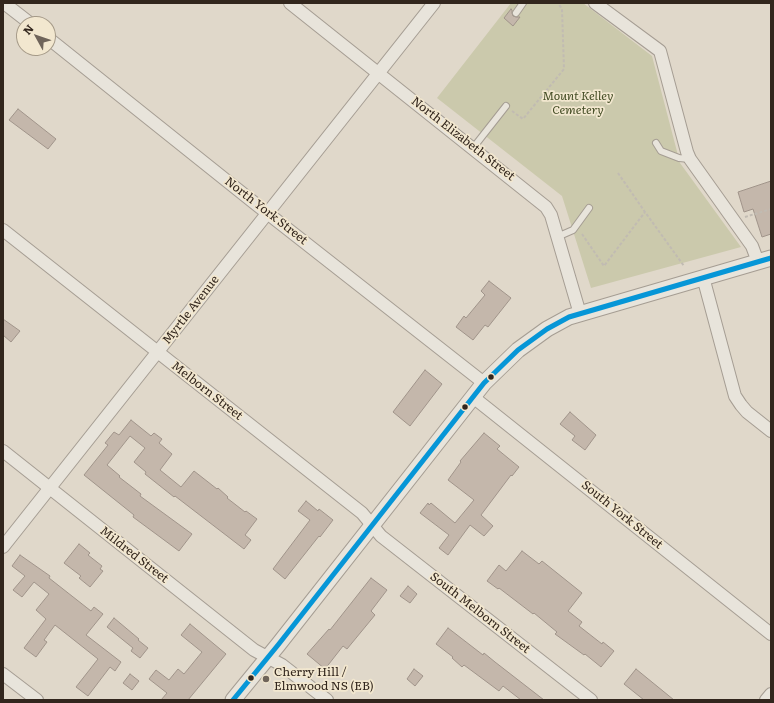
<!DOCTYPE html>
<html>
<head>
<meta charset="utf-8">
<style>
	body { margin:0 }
	#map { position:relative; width:774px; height:703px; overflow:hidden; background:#e0d8ca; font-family:Literata,serif }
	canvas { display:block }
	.frame { position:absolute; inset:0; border:4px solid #32261d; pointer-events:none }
	.north { position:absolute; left:16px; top:16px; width:40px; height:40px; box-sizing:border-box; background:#f2e7cf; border:1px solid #a59a88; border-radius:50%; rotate:310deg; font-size:11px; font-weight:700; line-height:16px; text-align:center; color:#32261d }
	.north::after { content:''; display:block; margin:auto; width:14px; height:18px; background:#6f645a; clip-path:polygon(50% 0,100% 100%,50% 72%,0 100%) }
</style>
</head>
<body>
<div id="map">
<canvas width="774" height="703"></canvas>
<div class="frame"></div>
<div class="north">N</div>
</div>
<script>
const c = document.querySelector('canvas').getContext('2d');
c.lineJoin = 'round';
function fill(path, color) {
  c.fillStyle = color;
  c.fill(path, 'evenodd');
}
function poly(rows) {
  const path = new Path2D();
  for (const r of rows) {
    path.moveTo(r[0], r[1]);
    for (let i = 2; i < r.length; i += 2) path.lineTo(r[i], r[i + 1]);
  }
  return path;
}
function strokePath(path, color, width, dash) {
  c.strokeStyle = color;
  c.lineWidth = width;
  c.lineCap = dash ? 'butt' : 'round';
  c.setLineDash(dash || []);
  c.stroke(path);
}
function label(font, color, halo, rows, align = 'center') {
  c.font = font + ' Literata,serif';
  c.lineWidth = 3.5;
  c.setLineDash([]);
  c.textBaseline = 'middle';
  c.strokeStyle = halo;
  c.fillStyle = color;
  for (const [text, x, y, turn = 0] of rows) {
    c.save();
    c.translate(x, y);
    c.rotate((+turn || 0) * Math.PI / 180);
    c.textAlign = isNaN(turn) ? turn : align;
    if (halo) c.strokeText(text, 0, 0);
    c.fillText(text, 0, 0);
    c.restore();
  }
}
const cemetery = poly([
	[511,3,583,3,652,56,680,163,741,247,591,288,562,196,437,98]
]);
const building = poly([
	[511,9,512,10,512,13,513,16,516,17,520,17,513,26,504,18,511,9],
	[18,109,56,139,48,149,9,120,18,109],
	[771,181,771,234,762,237,753,209,744,212,738,192,771,181],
	[489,281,511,298,488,327,485,325,473,340,456,327,464,316,466,318,485,295,481,291,489,281],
	[3,319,20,331,11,342,3,335,3,319],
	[425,370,442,384,410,426,393,412,425,370],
	[570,412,596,435,585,450,572,440,575,436,560,424,570,412],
	[131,420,151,436,154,433,162,439,159,443,172,454,160,470,181,487,194,471,217,489,218,488,228,497,227,498,245,512,246,511,257,519,245,535,251,540,244,549,175,496,174,497,145,474,146,472,134,462,145,448,130,436,107,465,120,476,119,477,141,494,140,496,192,534,179,551,133,517,134,515,84,475,108,445,105,443,114,432,119,435,131,420],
	[484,433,500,446,497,449,519,467,512,476,511,475,481,515,493,526,484,536,470,525,448,555,439,548,449,535,420,513,428,503,429,505,431,503,455,523,474,500,448,480,461,462,460,461,484,433],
	[306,501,318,511,319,509,333,520,320,537,319,536,285,579,273,569,310,520,298,511,306,501],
	[79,544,90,553,88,555,102,566,100,569,103,571,90,587,79,578,81,576,64,563,79,544],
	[522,551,539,564,542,561,582,593,568,611,582,622,579,626,602,644,603,642,614,651,601,667,585,654,584,655,555,634,557,632,534,613,533,614,499,588,498,589,487,581,499,565,506,571,522,551],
	[20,555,50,576,49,578,91,611,94,607,103,614,86,635,121,662,115,671,110,667,88,696,76,687,98,659,55,625,44,640,47,642,36,657,24,648,46,619,36,610,49,594,34,582,22,597,13,590,25,576,12,566,20,555],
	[371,578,387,590,371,611,375,615,347,649,343,646,325,669,307,654,329,629,330,630,371,578],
	[408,586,417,594,410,603,400,596,408,586],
	[114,618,139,639,138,640,148,648,140,658,131,651,133,648,107,627,114,618],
	[190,624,226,654,188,700,161,700,167,693,149,679,156,670,169,680,178,669,184,674,202,652,181,635,190,624],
	[448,628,483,655,484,653,495,662,544,700,521,700,503,686,499,691,464,665,462,667,452,658,453,657,436,644,448,628],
	[414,669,423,676,415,686,407,679,414,669],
	[636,669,647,678,674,700,644,700,624,684,636,669],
	[130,674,139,681,132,690,123,683,130,674]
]);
const path = poly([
	[512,111,523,119,564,69,562,9,558,3],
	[618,173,645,212,684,266],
	[745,217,771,209],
	[582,234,604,266,645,212]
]);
const service = poly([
	[516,13,523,3],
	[656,143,661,151,679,158,690,159],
	[473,148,506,106],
	[557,237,573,230,589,208]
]);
const minor = poly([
	[4,3,31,24],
	[290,3,546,207,551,215,580,314],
	[595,3,660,51,687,152,690,159,752,246,758,262],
	[48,38,257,205,484,383],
	[3,230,362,513,381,536,591,700],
	[703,277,735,396,741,405,747,412,771,431],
	[473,397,771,634],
	[3,451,254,650,282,665,327,700],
	[3,547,434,3],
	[3,674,37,700],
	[766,700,771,694]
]);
const tertiary = poly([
	[233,700,278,645,484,383,518,350,547,329,569,317,771,258]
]);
const bus1 = poly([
	[233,700,278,645,484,383,518,350,547,329,569,317,771,258]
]);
const markers = [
	[491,377,3.5,"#32261d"],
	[465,407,3.5,"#32261d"],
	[251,678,3.5,"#32261d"],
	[266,679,4,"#6f645a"]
];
const parkNames = [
	["Mount Kelley",578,96],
	["Cemetery",578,110]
];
const streetNames = [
	["North Elizabeth Street",463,139,38],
	["North York Street",266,211,38],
	["Myrtle Avenue",191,310,-52],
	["Melborn Street",207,391,38],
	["South York Street",622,515,39],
	["Mildred Street",134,555,38],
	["South Melborn Street",480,613,38]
];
const poiNames = [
	["Cherry Hill /",274,672],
	["Elmwood NS (EB)",274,686]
];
fill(cemetery, '#cbc9ac');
fill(building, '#c4b7ab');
strokePath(building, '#a0948a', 1);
strokePath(service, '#a59d93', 8);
strokePath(minor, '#a59d93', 14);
strokePath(tertiary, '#a59d93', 17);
strokePath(path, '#c1bbb2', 2, [3, 2]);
strokePath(service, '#e8e4db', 6);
strokePath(minor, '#e8e4db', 12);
strokePath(tertiary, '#e8e4db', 15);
strokePath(bus1, '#0696d7', 5);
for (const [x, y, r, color] of markers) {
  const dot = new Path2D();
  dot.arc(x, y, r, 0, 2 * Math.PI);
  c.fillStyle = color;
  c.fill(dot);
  strokePath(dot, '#f2e7cf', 1.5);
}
label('italic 12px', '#444d25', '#f2e7cf', parkNames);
label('12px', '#32261d', '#f2e7cf', streetNames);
label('12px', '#32261d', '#f2e7cf', poiNames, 'left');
</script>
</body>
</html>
